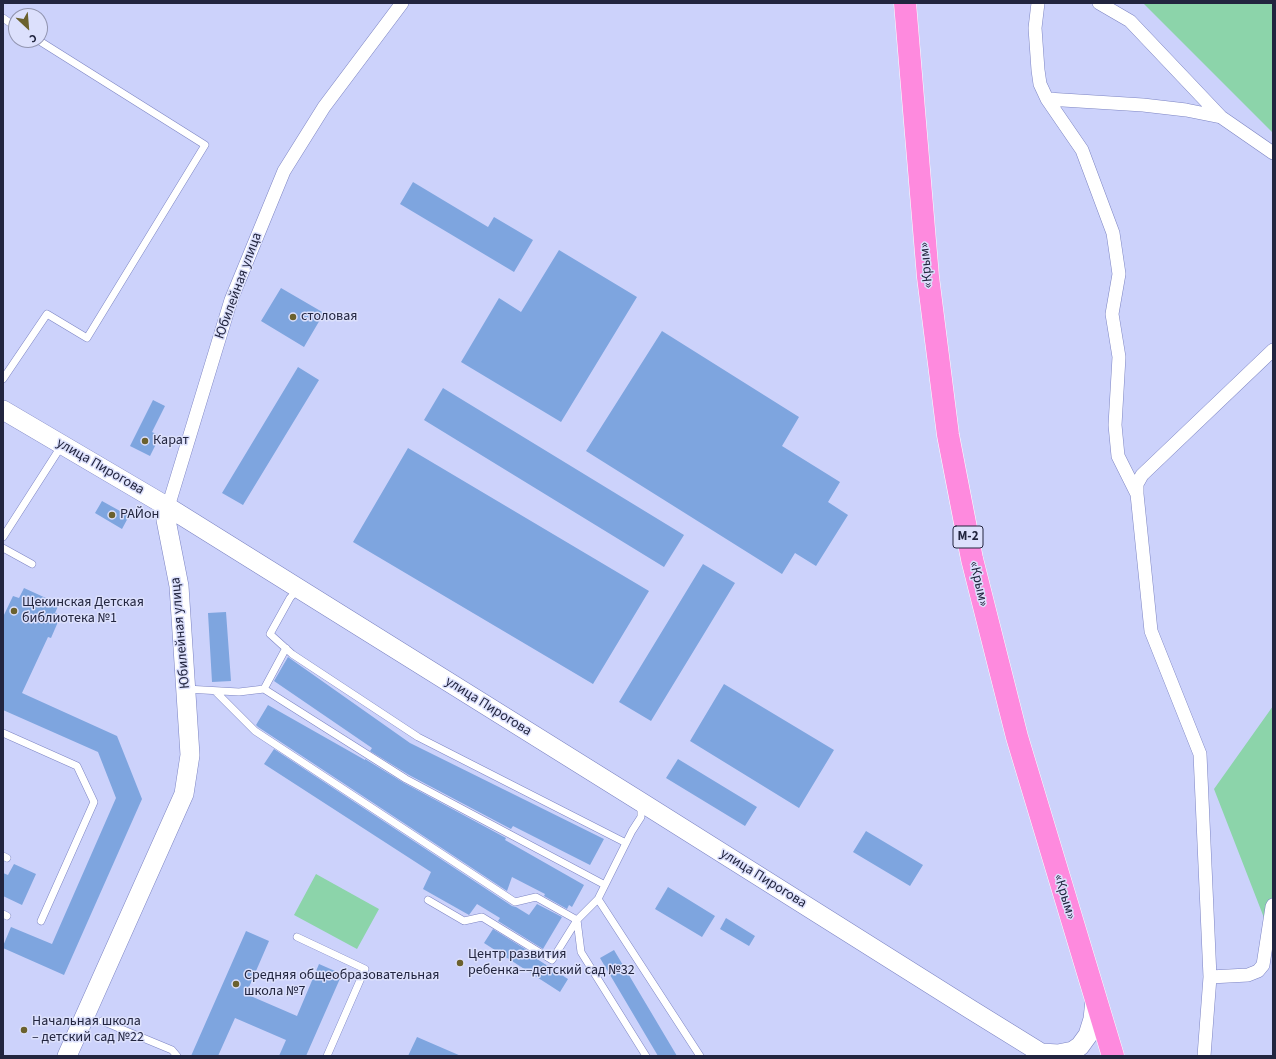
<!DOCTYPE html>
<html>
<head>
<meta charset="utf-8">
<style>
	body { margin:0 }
	#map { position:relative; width:1276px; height:1059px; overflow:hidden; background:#ccd2fb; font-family:"Source Sans 3",sans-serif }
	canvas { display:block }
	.frame { position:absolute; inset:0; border:4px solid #22253f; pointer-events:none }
	.north { position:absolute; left:8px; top:8px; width:40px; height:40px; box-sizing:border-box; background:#dce0fc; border:1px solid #9295b0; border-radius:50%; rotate:154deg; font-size:11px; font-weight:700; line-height:16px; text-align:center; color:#22253f }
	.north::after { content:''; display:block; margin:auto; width:14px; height:18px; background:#6b612e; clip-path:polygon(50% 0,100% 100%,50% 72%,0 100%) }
</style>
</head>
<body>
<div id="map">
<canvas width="1276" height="1059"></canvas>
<div class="frame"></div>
<div class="north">С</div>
</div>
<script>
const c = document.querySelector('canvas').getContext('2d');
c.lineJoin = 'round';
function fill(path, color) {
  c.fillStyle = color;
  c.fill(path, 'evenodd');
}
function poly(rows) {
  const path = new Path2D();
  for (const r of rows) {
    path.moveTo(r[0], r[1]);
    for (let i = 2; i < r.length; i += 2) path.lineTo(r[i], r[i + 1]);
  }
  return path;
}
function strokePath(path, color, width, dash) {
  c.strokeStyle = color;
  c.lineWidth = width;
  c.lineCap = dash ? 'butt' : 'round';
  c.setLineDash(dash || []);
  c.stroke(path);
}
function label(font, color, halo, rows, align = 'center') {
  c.font = font + ' "Source Sans 3",sans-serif';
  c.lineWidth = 3;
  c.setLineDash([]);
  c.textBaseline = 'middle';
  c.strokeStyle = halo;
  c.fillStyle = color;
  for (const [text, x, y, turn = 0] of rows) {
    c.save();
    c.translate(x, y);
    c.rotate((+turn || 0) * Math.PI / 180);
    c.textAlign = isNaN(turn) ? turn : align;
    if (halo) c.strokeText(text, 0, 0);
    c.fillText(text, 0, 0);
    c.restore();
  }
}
const green = poly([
	[1143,3,1273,3,1273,133],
	[1273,706,1273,941,1214,789],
	[316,874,379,909,357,949,294,915]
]);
const building = poly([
	[413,182,488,227,494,217,533,240,514,272,400,204],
	[559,250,637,297,561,422,461,362,499,298,521,312],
	[281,288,324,313,304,347,261,321],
	[662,331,799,417,782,446,840,482,828,502,848,515,816,566,795,553,782,574,586,451],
	[298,367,319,380,243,505,222,493],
	[443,388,684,535,664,567,424,420],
	[153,400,165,406,152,432,160,436,150,456,130,446],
	[408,448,649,591,593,684,353,542],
	[102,501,129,516,122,529,95,513],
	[703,564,735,583,651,721,619,702],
	[24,588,59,604,55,613,61,615,51,638,48,637,22,693,117,736,142,799,64,975,3,948,3,946,11,927,52,944,116,798,98,752,3,710,3,617,13,596,19,598],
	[226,612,231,681,212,682,208,613],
	[288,657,410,743,604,839,590,865,513,826,511,829,409,775,370,751,372,748,274,681],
	[724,684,834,750,799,808,690,741],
	[268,705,365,760,365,759,404,783,506,838,505,840,584,885,572,907,569,905,567,909,544,896,545,894,512,877,507,891,258,727,256,725],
	[274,749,512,906,516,907,529,915,537,904,562,917,543,949,498,921,500,918,477,904,469,915,423,889,431,872,264,764],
	[678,759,757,807,745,826,666,778],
	[866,831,923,865,910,886,853,852],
	[14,864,36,874,22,905,3,896,3,873,8,875],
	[668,887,715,916,702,937,655,909],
	[726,918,755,936,749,946,720,929],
	[493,929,538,957,537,959,568,979,560,992,484,943],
	[246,931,269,941,246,994,297,1016,319,964,342,974,306,1056,279,1056,286,1040,235,1018,218,1056,191,1056],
	[614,950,677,1056,658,1056,600,958],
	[417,1037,461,1056,408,1056]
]);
const lane = poly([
	[3,18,16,27],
	[3,379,47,314,87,338,205,145,38,40],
	[3,537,62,445],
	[3,548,32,564],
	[298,589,290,598,270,634,292,654,418,737,626,843],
	[286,648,264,689,406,779,605,885],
	[186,689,239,692,264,689],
	[215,691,255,731,515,902,536,897,577,920,598,899],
	[3,733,77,766,94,802,41,921],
	[641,804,641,817,632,831,598,899,700,1056],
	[3,856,7,858],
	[428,900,464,921,482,917,552,960,577,920,581,952,646,1056],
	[3,914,7,916],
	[297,937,365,969,327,1056],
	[102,1021,172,1050,177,1056]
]);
const street = poly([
	[1038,3,1035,28,1038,70,1040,84,1047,99,1082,150,1113,233,1119,274,1112,314,1119,357,1115,425,1118,456,1137,494],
	[1099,3,1130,21,1221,117],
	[1047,99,1143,105,1186,110,1221,117,1273,153],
	[168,507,231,300,284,171,324,107,402,3],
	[1210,977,1248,975,1258,971,1263,965,1272,907,1273,905],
	[1204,1056,1210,977,1200,754,1151,631,1137,494,1137,484,1142,475,1273,350]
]);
const secondary = poly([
	[3,410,168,507,641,802,970,1009,1046,1056],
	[1041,1053,1058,1054,1073,1051,1080,1046,1088,1035,1093,1019,1095,1000],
	[67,1056,184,794,190,755,179,586,166,520,168,507]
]);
const highway = poly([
	[905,3,928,277,948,435,972,559,1017,737,1113,1056]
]);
const markers = [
	[293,317,4,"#6b612e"],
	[145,441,4,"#6b612e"],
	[112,515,4,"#6b612e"],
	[14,611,4,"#6b612e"],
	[460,963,4,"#6b612e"],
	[236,984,4,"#6b612e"],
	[24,1030,4,"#6b612e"]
];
const shields = [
	[968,537,30]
];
const shieldNames = [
	["М-2",968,537]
];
const streetNames = [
	["«Крым»",927,265,-95],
	["Юбилейная улица",239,286,-70],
	["улица Пирогова",100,467,30],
	["«Крым»",978,584,77],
	["Юбилейная улица",181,633,-95],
	["улица Пирогова",488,707,32],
	["улица Пирогова",763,879,32],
	["«Крым»",1064,897,73]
];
const poiNames = [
	["столовая",301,317],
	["Карат",153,441],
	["РАЙон",120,515],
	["Щекинская Детская",22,603],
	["библиотека №1",22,619],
	["Центр развития",468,955],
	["ребенка––детский сад №32",468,971],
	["Средняя общеобразовательная",244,976],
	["школа №7",244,992],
	["Начальная школа",32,1022],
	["– детский сад №22",32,1038]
];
fill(green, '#8cd4aa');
fill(building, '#7ea5df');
strokePath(lane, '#7c84c3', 8);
strokePath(street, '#7c84c3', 14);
strokePath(secondary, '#7c84c3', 20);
strokePath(highway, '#fff', 23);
strokePath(lane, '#fff', 7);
strokePath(street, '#fff', 13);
strokePath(secondary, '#fff', 19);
strokePath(highway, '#fe8ade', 22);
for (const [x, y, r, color] of markers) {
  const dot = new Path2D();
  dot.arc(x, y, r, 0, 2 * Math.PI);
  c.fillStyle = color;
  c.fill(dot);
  strokePath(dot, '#dce0fc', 1.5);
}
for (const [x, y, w] of shields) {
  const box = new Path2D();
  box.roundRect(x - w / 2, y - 11, w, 22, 3);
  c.fillStyle = '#dce0fc';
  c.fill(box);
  strokePath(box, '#22253f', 1);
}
label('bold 13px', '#22253f', null, shieldNames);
label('14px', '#22253f', '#dce0fc', streetNames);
label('14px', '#22253f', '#dce0fc', poiNames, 'left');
</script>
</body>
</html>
